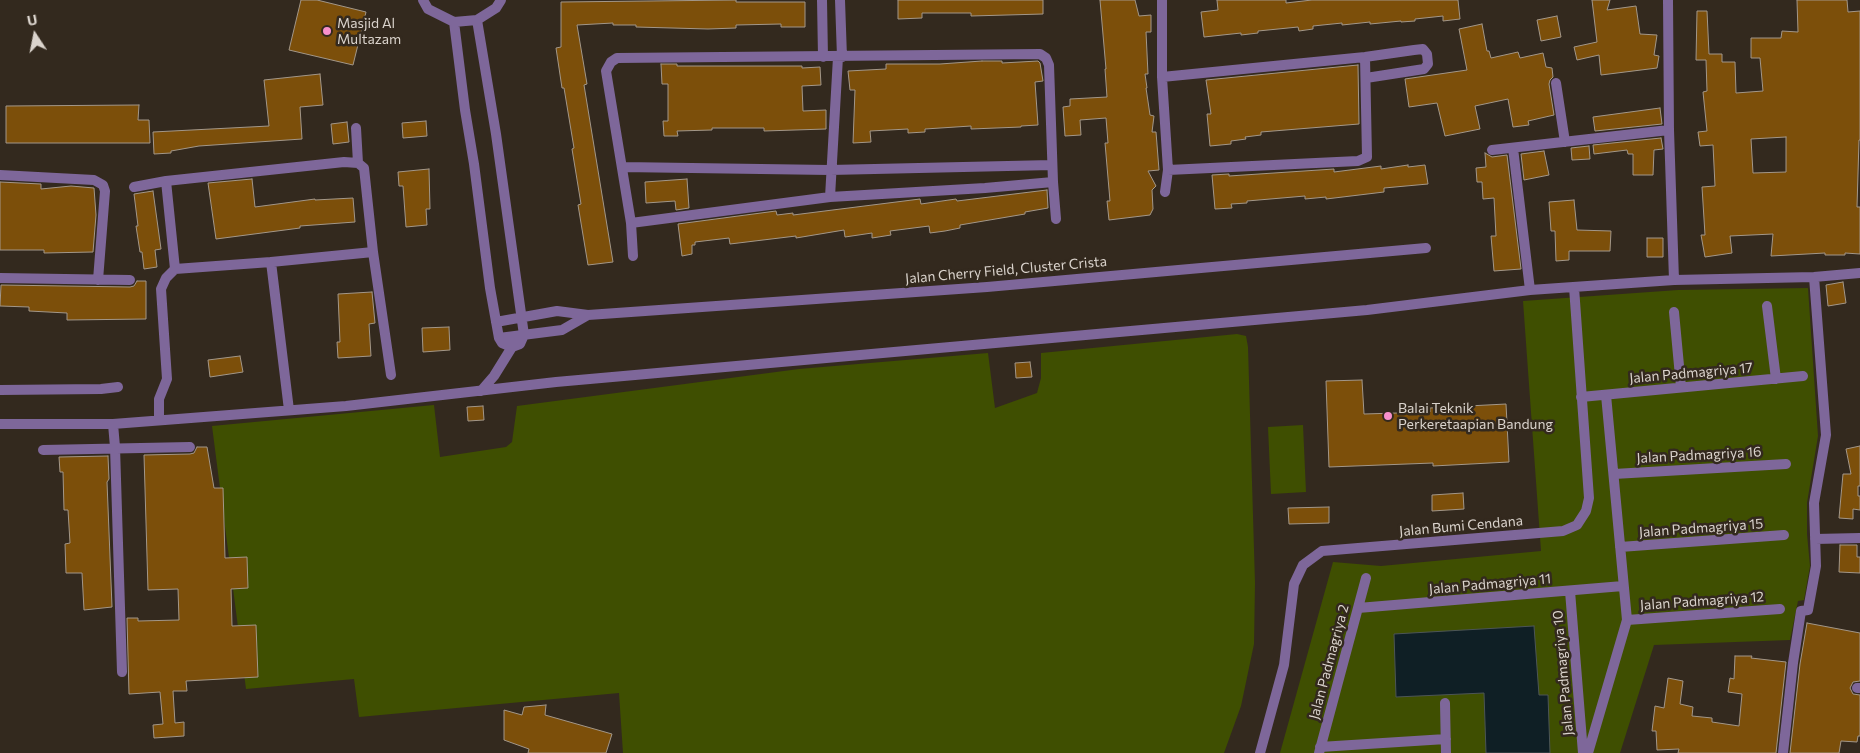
<!DOCTYPE html>
<html>
<head>
<meta charset="utf-8">
<style>
	body { margin:0 }
	#map { position:relative; width:1860px; height:753px; overflow:hidden; background:#33291e; font-family:Commissioner,sans-serif }
	canvas { display:block }
	.north { position:absolute; left:10px; top:10px; width:50px; height:50px; -webkit-text-stroke:4px #33291e; paint-order:stroke; rotate:349deg; font-size:14px; font-weight:700; line-height:20px; text-align:center; color:#dad3cc }
	.north::after { content:''; display:block; margin:auto; width:18px; height:22px; background:#dad3cc; clip-path:polygon(50% 0,100% 100%,50% 72%,0 100%) }
</style>
</head>
<body>
<div id="map">
<canvas width="1860" height="753"></canvas>
<div class="north">U</div>
</div>
<script>
const c = document.querySelector('canvas').getContext('2d');
c.lineJoin = 'round';
function fill(path, color) {
  c.fillStyle = color;
  c.fill(path, 'evenodd');
}
function poly(rows) {
  const path = new Path2D();
  for (const r of rows) {
    path.moveTo(r[0], r[1]);
    for (let i = 2; i < r.length; i += 2) path.lineTo(r[i], r[i + 1]);
  }
  return path;
}
function strokePath(path, color, width, dash) {
  c.strokeStyle = color;
  c.lineWidth = width;
  c.lineCap = dash ? 'butt' : 'round';
  c.setLineDash(dash || []);
  c.stroke(path);
}
function label(font, color, halo, rows, align = 'center') {
  c.font = font + ' Commissioner,sans-serif';
  c.lineWidth = 5;
  c.setLineDash([]);
  c.textBaseline = 'middle';
  c.strokeStyle = halo;
  c.fillStyle = color;
  for (const [text, x, y, turn = 0] of rows) {
    c.save();
    c.translate(x, y);
    c.rotate((+turn || 0) * Math.PI / 180);
    c.textAlign = isNaN(turn) ? turn : align;
    if (halo) c.strokeText(text, 0, 0);
    c.fillText(text, 0, 0);
    c.restore();
  }
}
const green = poly([
	[1808,288,1818,436,1807,503,1807,534,1810,566,1804,600,1798,601,1790,640,1654,645,1620,753,1280,753,1333,562,1381,566,1541,551,1523,301,1678,290],
	[1237,334,1246,336,1248,347,1255,583,1254,644,1241,706,1224,753,623,753,619,693,359,717,354,679,246,689,212,426,434,405,440,457,506,447,512,442,517,406,799,369,988,353,995,408,1037,393,1041,378,1041,353],
	[1303,425,1306,492,1271,494,1268,427]
]);
const water = poly([
	[1534,626,1539,695,1548,695,1550,753,1486,753,1484,693,1396,697,1394,634,1534,626]
]);
const building = poly([
	[301,0,317,0,366,12,353,65,289,50,301,0],
	[736,0,736,2,805,2,805,27,781,27,781,24,736,25,736,28,708,29,636,27,636,25,613,25,613,23,577,25,587,84,584,85,613,262,588,265,578,205,581,204,572,149,574,148,564,88,562,88,556,48,561,47,561,2,736,0],
	[898,0,1043,0,1043,14,971,16,971,13,922,13,922,18,898,19,898,0],
	[1100,0,1135,0,1139,16,1151,15,1151,32,1146,32,1148,74,1145,74,1147,88,1146,88,1150,115,1154,116,1152,132,1156,132,1159,170,1148,171,1156,186,1152,190,1153,209,1150,215,1109,220,1107,201,1110,201,1105,143,1108,143,1106,118,1080,120,1081,135,1065,136,1063,107,1070,106,1070,99,1107,97,1105,69,1106,69,1100,0],
	[1217,0,1286,0,1286,3,1312,0,1458,0,1460,19,1443,21,1443,16,1415,19,1415,21,1401,22,1401,21,1370,24,1370,22,1342,25,1342,23,1313,26,1313,29,1299,31,1298,27,1258,31,1258,33,1241,35,1241,33,1204,37,1201,12,1218,10,1217,0],
	[1592,0,1610,0,1607,10,1636,6,1640,34,1657,35,1654,55,1659,56,1657,68,1601,75,1599,55,1577,60,1574,47,1597,42,1592,0],
	[1797,0,1847,0,1848,12,1860,11,1860,140,1859,140,1857,207,1860,207,1860,254,1845,253,1845,255,1825,255,1825,253,1771,256,1773,234,1730,236,1732,253,1705,257,1701,235,1705,235,1702,187,1715,186,1713,145,1700,146,1698,132,1707,131,1703,92,1707,91,1706,60,1696,60,1697,11,1707,11,1709,54,1722,54,1722,62,1735,62,1736,93,1763,91,1760,58,1751,58,1751,38,1781,38,1782,31,1798,32,1797,0],
	[1786,137,1786,172,1753,173,1751,139,1786,137],
	[1557,16,1561,37,1541,41,1537,20,1557,16],
	[1482,24,1487,51,1489,51,1491,58,1518,52,1520,58,1543,53,1546,67,1552,68,1553,77,1550,80,1549,84,1554,115,1528,121,1529,125,1513,127,1508,99,1475,106,1480,129,1445,136,1437,103,1409,107,1405,79,1467,70,1459,29,1482,24],
	[982,61,1002,61,1002,63,1038,61,1040,63,1043,81,1035,82,1038,125,1021,126,1021,127,971,129,971,126,925,129,925,132,908,133,908,129,870,131,871,142,853,143,855,90,850,90,848,71,886,69,886,64,940,64,982,61],
	[661,64,677,64,677,66,802,66,802,68,820,67,821,85,802,86,803,111,826,110,826,129,764,131,764,128,712,128,712,130,677,131,678,136,664,136,663,121,668,121,668,84,662,84,661,64],
	[1358,65,1359,124,1261,132,1261,135,1245,137,1246,139,1231,141,1231,144,1210,146,1207,114,1211,114,1206,80,1358,65],
	[320,74,323,105,300,107,302,139,199,146,171,151,171,153,154,154,153,132,269,126,264,80,320,74],
	[139,105,138,120,149,120,150,143,6,143,6,106,139,105],
	[1660,108,1662,124,1595,131,1593,117,1660,108],
	[426,121,427,136,403,138,402,123,426,121],
	[347,122,349,142,333,144,331,124,347,122],
	[1661,138,1663,149,1654,150,1653,175,1633,175,1633,154,1628,154,1627,150,1594,154,1593,145,1661,138],
	[1589,146,1590,159,1572,160,1571,148,1589,146],
	[1544,151,1549,175,1524,180,1521,154,1544,151],
	[1485,153,1492,157,1507,155,1521,269,1494,271,1491,236,1496,236,1494,198,1483,199,1482,182,1477,182,1476,168,1486,167,1485,153],
	[1408,165,1408,167,1425,165,1428,184,1384,188,1384,192,1326,199,1326,197,1305,199,1305,196,1247,201,1247,203,1231,204,1232,208,1215,209,1212,175,1229,174,1229,176,1334,169,1334,172,1381,166,1381,169,1408,165],
	[429,169,430,209,426,209,427,225,406,227,403,186,399,186,398,172,429,169],
	[252,179,255,207,315,199,315,200,353,198,355,222,300,226,300,228,216,239,208,183,252,179],
	[687,179,689,208,676,210,675,201,646,203,645,182,687,179],
	[0,182,41,184,41,189,71,186,94,188,96,215,93,252,44,253,44,250,0,250,0,182],
	[1047,190,1048,208,1025,212,1025,214,960,225,960,228,945,231,930,233,929,226,890,231,891,235,872,238,872,233,845,237,844,230,796,238,796,236,730,244,729,238,695,242,695,245,692,245,692,254,682,256,678,224,776,211,777,215,793,213,793,215,920,199,921,204,956,199,957,201,1047,190],
	[153,191,161,249,155,250,157,267,144,269,142,252,140,252,136,226,138,226,134,194,153,191],
	[1574,200,1577,230,1611,231,1610,251,1569,251,1569,260,1556,261,1555,231,1551,231,1549,202,1574,200],
	[1647,238,1663,238,1663,257,1647,257,1647,238],
	[137,281,146,281,146,319,67,320,67,313,29,311,29,307,0,306,1,285,130,287,134,286,137,281],
	[1843,282,1846,303,1828,306,1826,285,1843,282],
	[372,292,375,323,369,324,371,356,338,358,337,342,340,342,338,294,372,292],
	[449,327,450,350,423,352,422,328,449,327],
	[240,356,243,372,210,377,208,360,240,356],
	[1030,362,1032,377,1016,378,1015,363,1030,362],
	[1362,380,1364,414,1430,412,1430,408,1506,404,1509,462,1433,466,1433,463,1329,467,1326,381,1362,380],
	[483,406,484,420,468,421,467,407,483,406],
	[1860,446,1860,486,1858,486,1858,496,1860,496,1860,510,1853,509,1853,519,1839,518,1843,474,1851,474,1846,449,1860,446],
	[197,447,207,447,214,488,223,488,225,558,247,557,248,588,231,589,232,626,256,625,258,677,186,681,187,691,173,691,175,723,184,722,184,736,154,738,153,725,163,724,160,692,129,694,127,618,138,618,138,621,179,620,178,589,148,590,144,455,190,454,194,453,197,447],
	[108,456,109,479,107,482,112,607,84,610,82,573,66,573,65,544,70,543,68,510,64,510,63,472,60,472,59,457,108,456],
	[1463,493,1464,509,1432,511,1432,495,1463,493],
	[1329,507,1329,523,1289,524,1288,508,1329,507],
	[1840,545,1857,545,1857,557,1860,557,1860,573,1839,572,1840,545],
	[1807,623,1860,633,1860,681,1853,682,1850,688,1853,694,1860,695,1860,736,1858,736,1857,742,1841,741,1839,753,1790,753,1800,664,1807,623],
	[1735,656,1752,656,1751,658,1786,662,1776,753,1678,753,1679,749,1657,750,1656,731,1652,731,1655,706,1664,708,1668,678,1683,681,1680,704,1693,707,1692,716,1712,718,1712,722,1739,726,1742,694,1728,692,1730,678,1734,679,1735,656],
	[546,705,545,715,612,734,606,753,528,753,529,749,504,740,504,710,522,715,524,707,546,705]
]);
const minor = poly([
	[423,0,428,9,454,22,477,20,496,8,501,0],
	[822,0,823,57],
	[840,0,842,57],
	[1162,0,1162,77,1168,170,1165,192],
	[1668,0,1669,130,1674,280],
	[454,22,465,110,474,164,490,288,499,338,502,343,512,347,520,344,524,335,496,134,477,20],
	[1162,77,1365,57,1414,50,1423,49,1427,54,1428,64,1424,69,1366,78],
	[1556,83,1565,142],
	[356,128,358,163],
	[1513,148,1530,290],
	[1492,150,1669,130],
	[622,167,830,170,1052,165],
	[1168,170,1358,161,1367,157,1365,57],
	[0,175,94,180,103,185,105,191,98,280],
	[134,187,166,181],
	[830,197,838,57],
	[631,223,830,197,985,188,1053,182],
	[633,256,631,223,606,71,611,62,617,58,1040,54,1046,58,1049,65,1053,182,1056,219],
	[271,262,289,410],
	[175,269,271,262,373,252],
	[0,278,130,280],
	[1767,306,1776,379],
	[1674,312,1681,387],
	[496,322,557,311,588,315,987,287,1426,248],
	[499,338,562,330,588,315],
	[0,390,101,389,118,387],
	[481,391,494,376,512,347],
	[1581,397,1803,376],
	[159,420,159,399,167,379,161,289,166,278,175,269,166,181,344,162,358,163,364,168,373,252,391,375],
	[0,424,113,424,346,406,556,382,1367,310,1530,290,1674,280,1814,277,1860,273],
	[113,424,115,447,122,672],
	[43,450,190,447],
	[1614,474,1786,464],
	[1815,539,1860,538],
	[1620,547,1784,535],
	[1570,591,1583,753],
	[1358,608,1623,586],
	[1627,620,1780,609],
	[1857,688,1860,688],
	[1445,703,1446,753],
	[1320,747,1446,739],
	[1260,753,1284,665,1294,584,1303,565,1322,551,1563,531,1577,525,1586,511,1589,498,1574,287],
	[1319,753,1366,578],
	[1588,753,1627,620,1606,395],
	[1783,753,1793,663,1801,611,1808,610,1816,566,1814,503,1826,435,1814,277]
]);
const markers = [
	[327,31,5,"#f890cc"],
	[1388,416,5,"#f890cc"]
];
const poiNames = [
	["Masjid Al",337,23],
	["Multazam",337,39],
	["Balai Teknik",1398,408],
	["Perkeretaapian Bandung",1398,424]
];
const streetNames = [
	["Jalan Cherry Field, Cluster Crista",1006,270,-5],
	["Jalan Padmagriya 17",1691,373,-5],
	["Jalan Padmagriya 16",1699,455,-3],
	["Jalan Bumi Cendana",1461,526,-5],
	["Jalan Padmagriya 15",1701,528,-4],
	["Jalan Padmagriya 11",1490,584,-5],
	["Jalan Padmagriya 12",1702,601,-4],
	["Jalan Padmagriya 2",1329,662,-75],
	["Jalan Padmagriya 10",1563,673,-95]
];
fill(green, '#3f4f01');
fill(water, '#0f1f25');
strokePath(water, '#4c5557', 1);
fill(building, '#7c4f0a');
strokePath(building, '#a39789', 1);
strokePath(minor, '#7e679a', 10);
for (const [x, y, r, color] of markers) {
  const dot = new Path2D();
  dot.arc(x, y, r, 0, 2 * Math.PI);
  c.fillStyle = color;
  c.fill(dot);
  strokePath(dot, '#33291e', 2);
}
label('14px', '#dad3cc', '#33291e', poiNames, 'left');
label('14px', '#dad3cc', '#33291e', streetNames);
</script>
</body>
</html>
